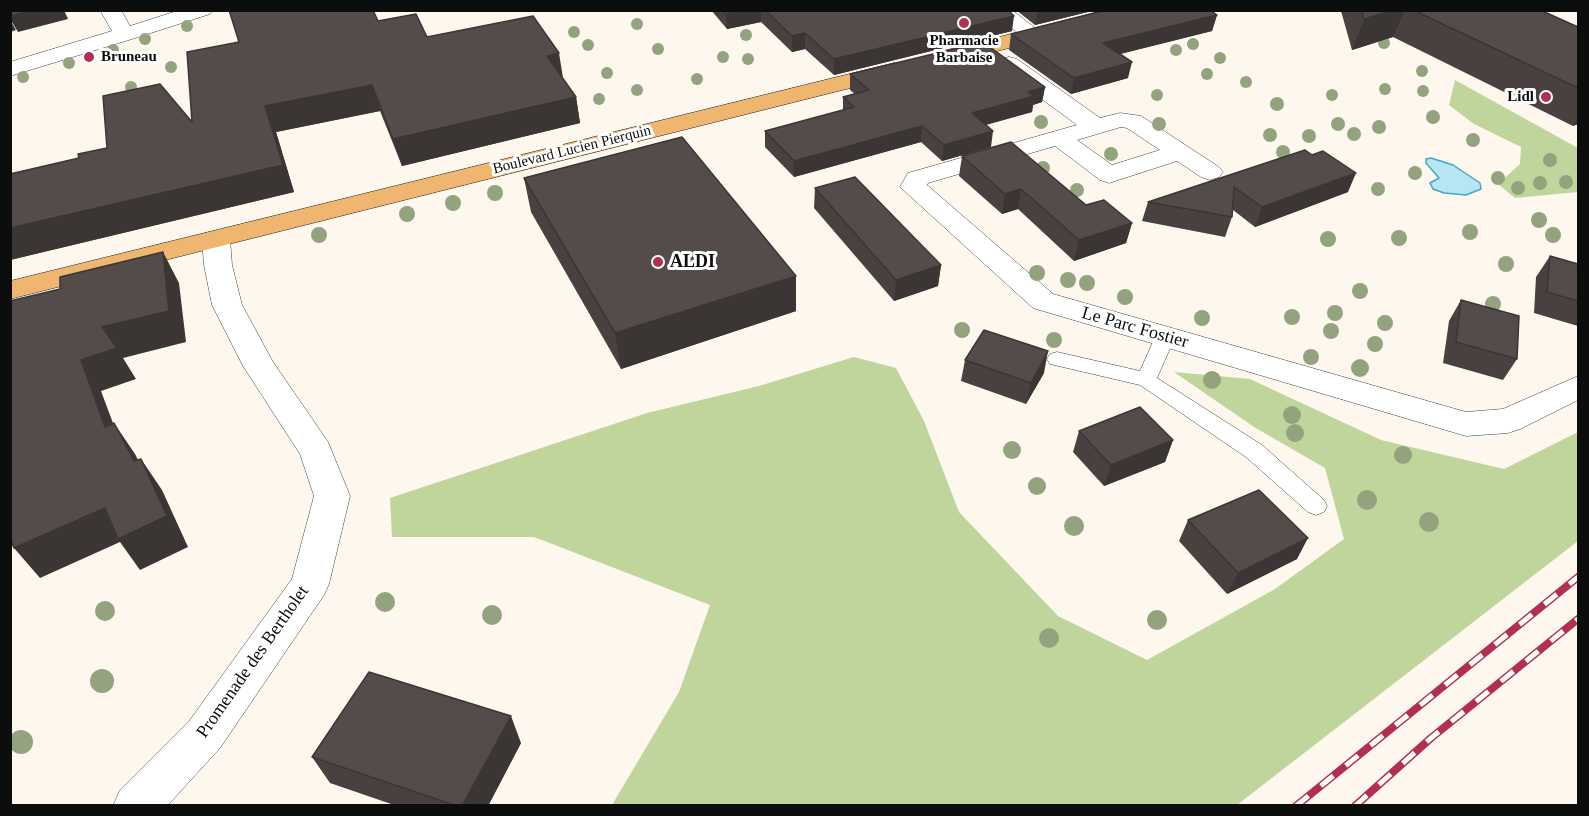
<!DOCTYPE html>
<html>
<head>
<meta charset="utf-8">
<style>
	body { margin:0 }
	#map { position:relative; width:1589px; height:816px; overflow:hidden; background:#fef7ee; font-family:"Times New Roman",serif }
	canvas { display:block }
	.frame { position:absolute; inset:0; border:12px solid #0d0d0d; pointer-events:none }
</style>
</head>
<body>
<div id="map">
<canvas width="1589" height="816"></canvas>
<div class="frame"></div>
</div>
<script>
const c = document.querySelector('canvas').getContext('2d');
c.lineJoin = 'round';
function fill(path, color) {
  c.fillStyle = color;
  c.fill(path, 'evenodd');
}
function poly(rows) {
  const path = new Path2D();
  for (const r of rows) {
    path.moveTo(r[0], r[1]);
    for (let i = 2; i < r.length; i += 2) path.lineTo(r[i], r[i + 1]);
  }
  return path;
}
function strokePath(path, color, width, dash) {
  c.strokeStyle = color;
  c.lineWidth = width;
  c.lineCap = dash ? 'butt' : 'round';
  c.setLineDash(dash || []);
  c.stroke(path);
}
function label(font, color, halo, rows, align = 'center') {
  c.font = font + ' "Times New Roman",serif';
  c.lineWidth = 6;
  c.setLineDash([]);
  c.textBaseline = 'middle';
  c.strokeStyle = halo;
  c.fillStyle = color;
  for (const [text, x, y, turn = 0] of rows) {
    c.save();
    c.translate(x, y);
    c.rotate((+turn || 0) * Math.PI / 180);
    c.textAlign = isNaN(turn) ? turn : align;
    if (halo) c.strokeText(text, 0, 0);
    c.fillText(text, 0, 0);
    c.restore();
  }
}
const forest = poly([
	[1455,80,1578,148,1578,192,1515,198,1498,184,1520,164,1521,147,1474,124,1449,105],
	[854,357,896,368,924,421,959,512,1058,616,1147,660,1275,589,1344,539,1325,468,1254,427,1174,372,1250,379,1381,440,1504,469,1578,432,1578,541,1237,805,612,805,679,692,710,605,534,537,392,537,390,498,647,413,759,386]
]);
const water = poly([
	[1431,158,1453,165,1480,183,1481,189,1466,195,1444,193,1433,189,1430,183,1439,178,1426,163,1426,159,1431,158]
]);
const service = poly([
	[1165,331,1172,332,1175,337,1157,378,1262,445,1324,500,1327,506,1324,512,1316,515,1308,512,1246,457,1140,385,1050,364,1047,359,1050,354,1057,352,1140,371,1155,337,1158,332,1165,331]
]);
const minor = poly([
	[100,10,121,10,130,26,180,10,213,10,210,14,132,39,10,76,10,62,112,31,100,10],
	[988,10,1012,10,1044,35,1040,39,1033,41,1026,39,988,10],
	[1009,57,1017,59,1100,118,1120,113,1141,116,1219,167,1223,172,1219,177,1210,180,1201,177,1177,161,1109,183,1100,180,1055,146,928,183,927,185,1053,294,1466,412,1503,409,1578,376,1578,400,1520,429,1508,433,1466,436,1033,308,900,187,908,173,1077,125,1001,69,998,64,1001,59,1009,57],
	[1121,127,1127,128,1160,150,1112,165,1077,140,1121,127]
]);
const tertiary = poly([
	[216,231,226,233,230,239,232,265,242,305,273,362,328,442,350,496,329,584,324,595,220,748,167,806,113,806,120,790,190,720,292,579,314,496,300,454,243,366,212,305,204,265,202,239,206,233,216,231]
]);
const primary = poly([
	[1107,10,1144,10,1141,14,947,64,939,62,936,57,939,52,1107,10],
	[894,63,902,65,905,70,902,75,10,299,10,281,894,63]
]);
const rail = poly([
	[1296,806,1578,577],
	[1355,806,1431,738,1578,619]
]);
const trees = [
	[637,24,6],
	[187,26,6],
	[574,32,6],
	[746,35,6],
	[145,39,6],
	[1384,43,6],
	[1193,44,6],
	[588,45,6],
	[658,49,6],
	[113,50,6],
	[1176,50,6],
	[723,57,6],
	[1220,58,6],
	[748,59,6],
	[69,63,6],
	[171,67,6],
	[1422,71,6],
	[607,73,6],
	[1207,74,6],
	[23,77,6],
	[697,79,6],
	[1246,82,6],
	[131,87,6],
	[1385,89,6],
	[637,90,6],
	[1423,91,6],
	[1157,95,6],
	[1332,95,6],
	[599,99,6],
	[1277,104,7],
	[1433,117,7],
	[1041,122,7],
	[1159,124,7],
	[1338,124,7],
	[1379,127,7],
	[1354,134,7],
	[1270,135,7],
	[1309,136,7],
	[1473,140,7],
	[1283,152,7],
	[1111,154,7],
	[1550,160,7],
	[1043,168,7],
	[1415,173,7],
	[1498,178,7],
	[1566,182,7],
	[1540,183,7],
	[1518,188,7],
	[1378,189,7],
	[1077,190,7],
	[495,193,8],
	[453,203,8],
	[407,214,8],
	[1539,220,8],
	[1470,232,8],
	[319,235,8],
	[1553,235,8],
	[1399,238,8],
	[1328,239,8],
	[1506,264,8],
	[1037,273,8],
	[1068,280,8],
	[1087,283,8],
	[1360,291,8],
	[1125,297,8],
	[1493,304,8],
	[1335,313,8],
	[1292,317,8],
	[1202,318,8],
	[1385,323,8],
	[962,330,8],
	[1331,331,8],
	[1054,340,8],
	[1375,344,8],
	[1311,357,8],
	[1360,368,9],
	[1212,380,9],
	[1292,415,9],
	[1295,433,9],
	[1012,450,9],
	[1403,455,9],
	[1037,486,9],
	[1367,500,10],
	[1429,522,10],
	[1074,526,10],
	[385,602,10],
	[105,611,10],
	[492,615,10],
	[1157,620,10],
	[1049,638,10],
	[102,681,12],
	[21,742,12]
];
const wall = poly([
	[711,10,1008,10,1012,31,834,75,805,49,792,52,761,22,727,29],
	[1016,10,1096,10,1035,25],
	[1540,10,1578,27,1578,124,1573,126,1393,37,1352,50,1341,11],
	[1217,15,1212,31,1120,54,1128,78,1071,94,1009,50,1011,34],
	[378,21,427,37,563,78,576,97,580,123,402,166,380,111,276,132,294,192,10,260,10,174,79,158,107,148,192,122],
	[850,74,1045,87,1042,102,1033,105,1032,112,986,125,991,147,942,161,921,142,794,177,765,147,765,131,843,110,843,97,855,94,850,90],
	[1305,150,1348,192,1255,227,1233,210,1232,217,1225,237,1142,221,1148,202],
	[962,156,1132,223,1126,243,1074,261,1018,209,1002,214,959,176],
	[524,178,796,311,621,369,531,212],
	[815,188,941,265,938,286,894,301,814,208],
	[1550,256,1578,264,1578,326,1534,313,1536,277],
	[1461,300,1517,359,1503,380,1443,363,1449,321],
	[965,360,1044,373,1026,404,961,381],
	[1079,431,1173,440,1165,462,1104,486,1073,452],
	[1188,520,1297,559,1227,594,1179,541],
	[521,743,488,806,397,806,330,783,312,757]
]);
const shadedWall = poly([
	[33,10,64,10,68,19,18,32,10,19,10,16],
	[741,10,761,10,761,22,727,29,726,14],
	[1038,10,1096,10,1035,25],
	[1395,10,1405,10,1393,37,1352,50,1364,19],
	[1217,15,1212,31,1100,59,1103,43],
	[1014,16,1012,31,834,75,834,59],
	[10,20,16,30,10,32],
	[805,33,805,49,792,52,792,36],
	[559,53,563,78,551,81,547,56],
	[1132,62,1128,78,1071,94,1074,78],
	[372,85,380,111,276,132,294,192,10,260,10,228,265,106],
	[1045,87,1042,102,1033,105,1032,112,970,129,972,113,1028,92],
	[576,97,580,123,402,166,393,139],
	[1578,117,1578,124,1573,126],
	[922,126,921,142,794,177,794,161],
	[993,131,991,147,942,161,944,145],
	[1356,173,1348,192,1255,227,1262,207],
	[1021,189,1018,209,1002,214,1005,194],
	[1132,223,1126,243,1074,261,1079,240],
	[163,252,179,283,186,342,123,358,136,379,101,391,126,458,105,427,81,360,102,327],
	[941,265,938,286,894,301,896,280],
	[796,276,796,311,621,369,615,333],
	[1048,351,1044,373,1026,404,1031,383],
	[114,423,135,454,155,493,134,461],
	[1173,440,1165,462,1104,486,1111,465],
	[141,459,162,490,188,547,140,570,120,542,40,578,14,548],
	[1308,538,1297,559,1227,594,1238,573],
	[511,716,521,743,488,806,462,806]
]);
const building = poly([
	[10,10,33,10,10,16,10,10],
	[229,10,373,10,378,21,416,14,427,37,533,16,559,53,547,56,576,97,393,139,372,85,265,106,283,165,10,228,10,174,79,158,78,154,107,148,103,96,160,84,192,122,187,52,239,42,229,10],
	[723,10,741,10,726,14,723,10],
	[765,10,1008,10,1014,16,834,59,805,33,792,36,765,10],
	[1106,10,1210,10,1217,15,1103,43,1132,62,1074,78,1011,34,1106,10],
	[1361,10,1395,10,1364,19,1361,10],
	[1413,10,1540,10,1578,27,1578,88,1413,10],
	[983,42,1045,87,1028,92,1034,96,972,113,993,131,944,145,922,126,794,161,765,131,854,107,843,97,869,90,850,74,983,42],
	[682,137,796,276,615,333,524,178,682,137],
	[1011,142,1086,205,1104,200,1132,223,1079,240,1021,189,1005,194,962,156,1011,142],
	[1305,150,1312,155,1323,151,1356,173,1262,207,1234,187,1232,217,1148,202,1305,150],
	[855,177,941,265,896,280,815,188,855,177],
	[163,252,169,311,102,327,117,348,81,360,105,427,114,423,134,461,141,459,167,516,118,539,105,508,14,548,10,538,10,301,60,289,60,277,163,252],
	[1550,256,1578,264,1578,301,1547,292,1550,256],
	[1461,300,1519,316,1517,359,1456,342,1461,300],
	[984,330,1048,351,1031,383,965,360,984,330],
	[1140,407,1173,440,1111,465,1079,431,1140,407],
	[1259,490,1308,538,1238,573,1188,520,1259,490],
	[369,672,511,716,462,806,457,806,312,757,369,672]
]);
const markers = [
	[964,23,6,"#b2304f"],
	[89,57,6,"#b2304f"],
	[1546,97,6,"#b2304f"],
	[658,262,6,"#b2304f"]
];
const farPoinames = [
	["Pharmacie",964,41],
	["Barbaise",964,58],
	["Bruneau",101,57,"left"],
	["Lidl",1534,97,"right"]
];
const farStreetnames = [
	["Boulevard Lucien Pierquin",572,150,-14]
];
const poiNames = [
	["ALDI",670,262]
];
const streetNames = [
	["Le Parc Fostier",1135,328,16],
	["Promenade des Bertholet",253,662,-55]
];
fill(forest, '#c0d59b');
fill(water, '#b6e6f1');
strokePath(water, '#43a8c2', 1.5);
strokePath(service, '#404040', 1);
strokePath(minor, '#404040', 1);
strokePath(tertiary, '#404040', 1);
strokePath(primary, '#1e1e1e', 1);
fill(service, '#fff');
fill(minor, '#fff');
fill(tertiary, '#fff');
fill(primary, '#eeb66e');
strokePath(rail, '#b2304f', 8);
strokePath(rail, '#fff', 5, [16]);
c.fillStyle = '#93a37e';
for (const [x, y, r] of trees) {
  c.beginPath();
  c.arc(x, y, r, 0, 2 * Math.PI);
  c.fill();
}
fill(wall, '#484140');
fill(shadedWall, '#3b3534');
fill(building, '#544c4a');
strokePath(building, '#3b3534', 1.5);
for (const [x, y, r, color] of markers) {
  const dot = new Path2D();
  dot.arc(x, y, r, 0, 2 * Math.PI);
  c.fillStyle = color;
  c.fill(dot);
  strokePath(dot, '#fff', 2);
}
label('bold 15px', '#0d0d0d', '#fff', farPoinames);
label('15px', '#0d0d0d', '#fff', farStreetnames);
label('bold 18px', '#0d0d0d', '#fff', poiNames, 'left');
label('18px', '#0d0d0d', '#fff', streetNames);
</script>
</body>
</html>
